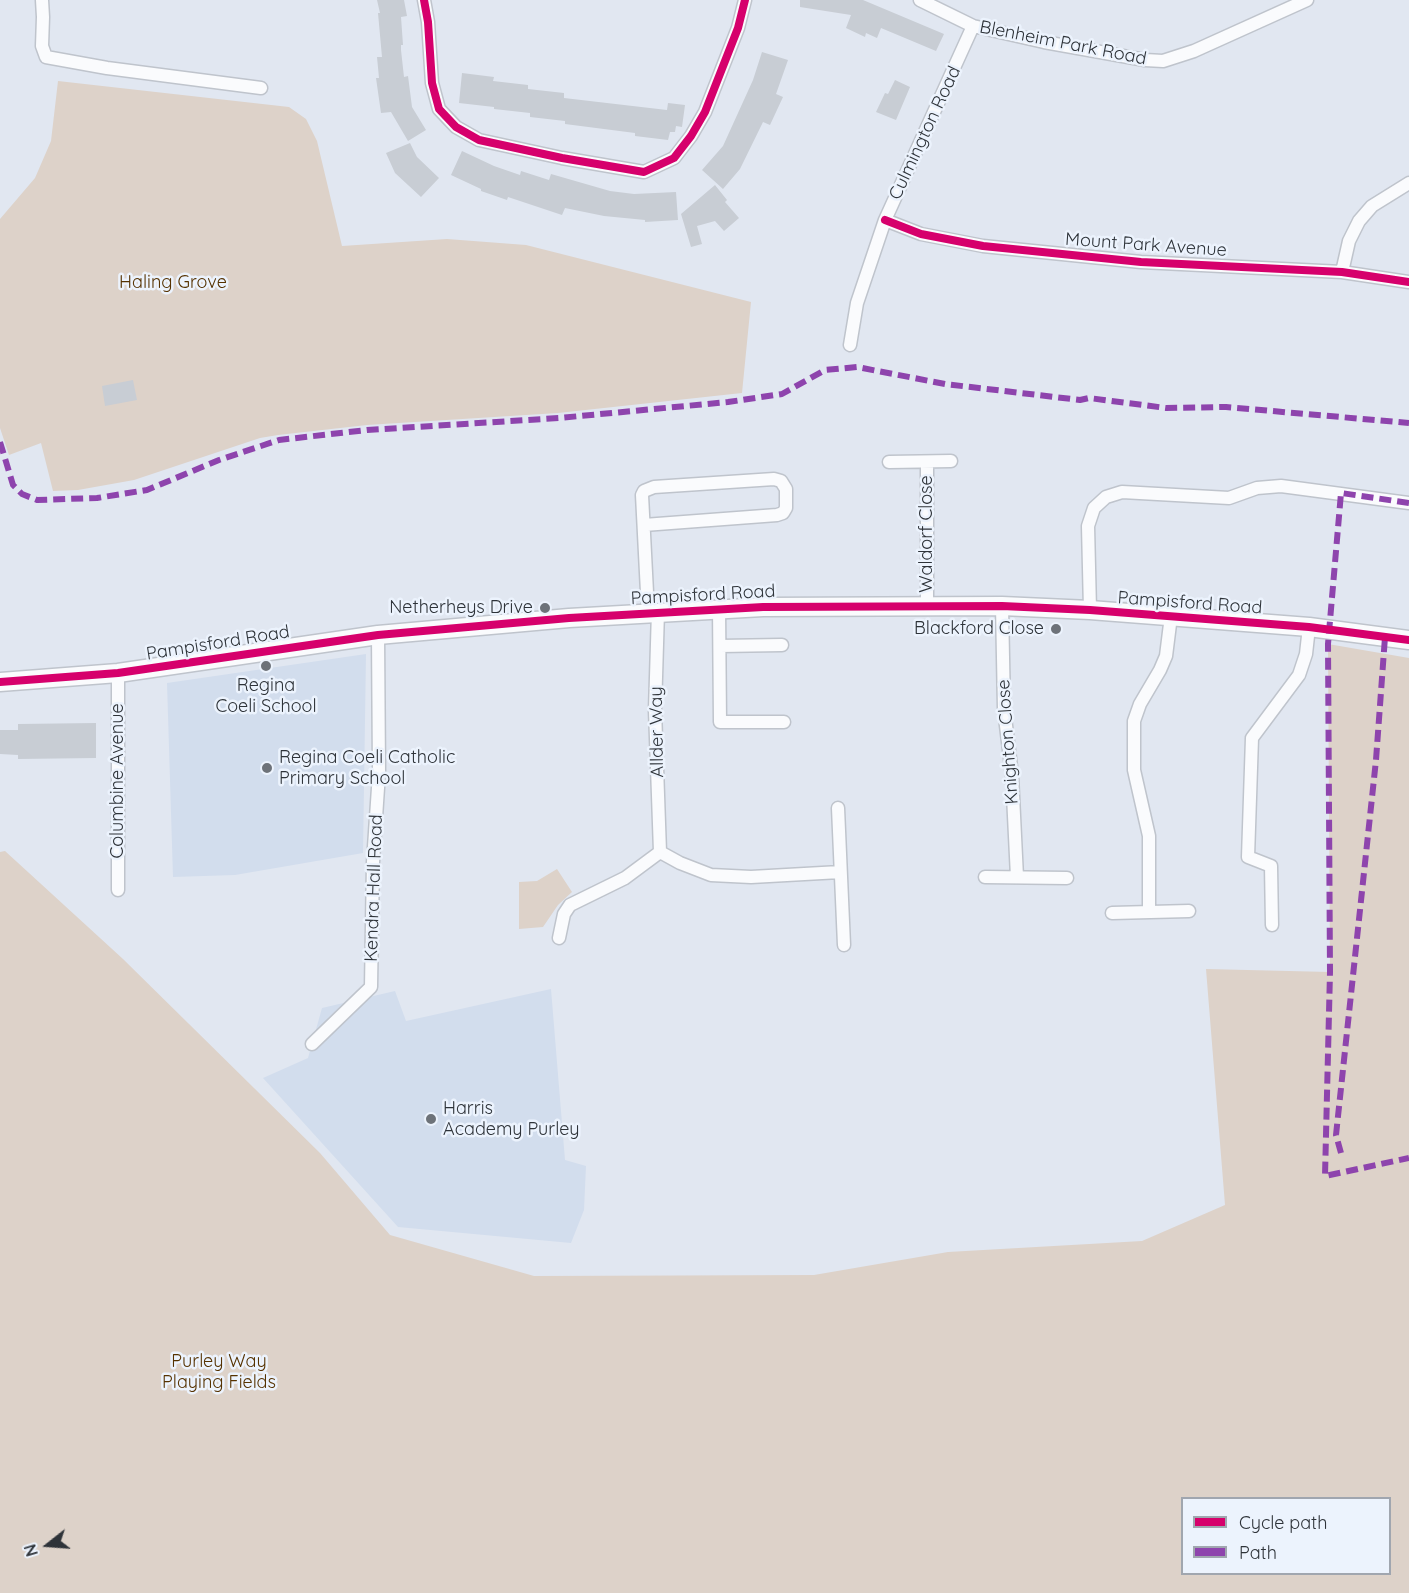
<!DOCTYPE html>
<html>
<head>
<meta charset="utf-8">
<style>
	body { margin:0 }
	#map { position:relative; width:1409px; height:1593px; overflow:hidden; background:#e1e7f1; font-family:Quicksand,sans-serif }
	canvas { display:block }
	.legend { position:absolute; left:1181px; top:1497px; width:210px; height:78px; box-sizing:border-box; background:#ecf3fd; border:2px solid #a0a6af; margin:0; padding:8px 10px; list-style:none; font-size:18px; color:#2e3339 }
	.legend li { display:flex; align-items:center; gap:12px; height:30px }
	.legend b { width:30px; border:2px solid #a0a6af }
	.north { position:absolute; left:18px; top:1515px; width:60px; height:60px; -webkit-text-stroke:4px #ecf3fd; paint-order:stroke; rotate:253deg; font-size:16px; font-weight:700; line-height:24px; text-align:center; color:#2e3339 }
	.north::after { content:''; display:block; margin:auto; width:21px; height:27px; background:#2e3339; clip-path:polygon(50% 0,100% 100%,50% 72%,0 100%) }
</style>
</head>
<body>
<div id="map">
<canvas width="1409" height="1593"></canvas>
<ul class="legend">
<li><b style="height:8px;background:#d6006c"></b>Cycle path</li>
<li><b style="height:8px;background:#8e44ad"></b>Path</li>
</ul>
<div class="north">N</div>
</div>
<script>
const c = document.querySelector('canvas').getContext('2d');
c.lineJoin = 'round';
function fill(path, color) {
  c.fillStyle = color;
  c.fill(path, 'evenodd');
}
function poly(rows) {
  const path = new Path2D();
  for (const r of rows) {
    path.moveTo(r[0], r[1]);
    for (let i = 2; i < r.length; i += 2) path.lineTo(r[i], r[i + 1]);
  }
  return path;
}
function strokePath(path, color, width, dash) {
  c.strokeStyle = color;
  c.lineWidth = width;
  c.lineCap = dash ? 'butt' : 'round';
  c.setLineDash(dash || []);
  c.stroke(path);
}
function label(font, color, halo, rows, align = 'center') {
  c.font = font + ' Quicksand,sans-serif';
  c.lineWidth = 5;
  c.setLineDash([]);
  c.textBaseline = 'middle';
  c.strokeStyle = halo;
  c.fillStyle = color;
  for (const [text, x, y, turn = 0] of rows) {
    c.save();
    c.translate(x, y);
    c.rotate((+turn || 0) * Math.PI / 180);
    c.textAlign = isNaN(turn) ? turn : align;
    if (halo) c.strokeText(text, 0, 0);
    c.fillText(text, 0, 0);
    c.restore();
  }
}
const built = poly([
	[366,654,363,853,235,875,173,877,167,683],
	[551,989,565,1160,586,1166,584,1210,571,1243,398,1227,263,1078,308,1058,322,1008,395,991,406,1021]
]);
const green = poly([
	[58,81,289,107,306,119,317,141,342,246,447,239,526,245,751,302,742,393,558,413,367,425,278,435,260,438,134,480,78,490,53,491,41,443,9,455,0,428,0,219,35,178,51,141],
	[1328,644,1409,658,1409,1593,0,1593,0,852,5,851,123,959,320,1153,390,1235,534,1276,814,1275,948,1252,1142,1241,1225,1205,1206,969,1330,972],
	[1182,1498,1390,1498,1390,1574,1182,1574],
	[557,869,572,892,558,905,543,927,519,929,519,882,537,881]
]);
const building = poly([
	[377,0,404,0,407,16,401,17,403,45,401,45,401,50,404,77,408,76,412,107,426,130,408,141,391,112,381,113,376,78,379,78,377,57,382,57,378,13,380,13],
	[800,0,863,0,944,34,936,51,881,28,877,38,866,33,865,37,846,28,851,15,800,7],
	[762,52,788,60,776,94,783,97,770,125,763,122,740,169,723,189,702,170,723,146,753,80],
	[462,73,494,77,493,81,528,85,528,89,564,93,564,98,667,110,668,103,685,105,682,127,676,126,675,132,670,132,668,140,635,136,635,133,565,124,565,121,530,117,530,113,494,109,494,107,459,103],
	[895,80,910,87,896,120,876,112,885,93,888,94],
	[410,143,417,157,439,178,421,197,395,173,386,153],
	[462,151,494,166,520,175,521,171,549,180,551,174,610,191,634,194,676,192,678,220,645,222,645,220,604,216,565,208,562,215,508,197,507,200,481,191,481,189,451,175],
	[715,185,727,200,725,202,739,218,724,231,715,221,697,226,702,244,691,247,681,214],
	[133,380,137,400,105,406,102,386],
	[96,723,96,758,18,759,18,755,0,754,0,730,18,730,18,724]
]);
const street = poly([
	[42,0,43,17,42,46,46,57,107,68,261,88],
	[424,0,428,22,432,83,439,109,456,127,479,140,562,158,644,172,674,158,691,136,705,112,738,28,745,0],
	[920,0,973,26,1044,42,1145,60,1163,61,1194,51,1307,0],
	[885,220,921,234,983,246,1141,262,1342,272,1409,282],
	[1342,272,1349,241,1359,221,1372,206,1409,183],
	[850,345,857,303,885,220,973,26],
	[889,462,951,461],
	[644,525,777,515,783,513,786,508,786,489,781,481,774,479,654,487,644,491,642,495,648,612],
	[927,605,927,462],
	[1002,606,1004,709,1012,775,1017,877],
	[719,608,720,722,784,722],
	[1090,610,1088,526,1094,508,1106,497,1122,492,1229,498,1257,488,1281,486,1409,503],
	[658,611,655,710,660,852],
	[720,646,782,645],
	[118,673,118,890],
	[838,808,844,945],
	[660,852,680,863,711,875,751,877,840,872],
	[985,877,1067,878],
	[1149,911,1149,836,1134,770,1134,721,1140,704,1160,670,1166,656,1171,616],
	[1112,913,1189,911],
	[1272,925,1271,866,1248,857,1252,738,1299,675,1306,654,1309,627],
	[559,938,564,914,570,905,625,878,660,852],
	[312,1044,371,987,373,862,379,773,378,635]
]);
const secondary = poly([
	[0,682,118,673,378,635,569,618,763,607,1002,606,1090,610,1309,627,1409,640]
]);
const quiet = poly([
	[0,442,13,485,22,494,37,500,97,498,147,490,219,460,279,440,367,430,559,418,728,402,782,394,825,370,857,367,945,384,1080,400,1089,398,1166,408,1226,407,1409,423],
	[1409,503,1341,493,1328,644,1330,972,1325,1176,1409,1158],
	[1341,1153,1336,1135,1376,760,1385,637]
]);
const cycleway = poly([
	[424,0,428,22,432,83,439,109,456,127,479,140,562,158,644,172,674,158,691,136,705,112,738,28,745,0],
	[885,220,921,234,983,246,1141,262,1342,272,1409,282],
	[0,682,118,673,378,635,569,618,763,607,1002,606,1090,610,1309,627,1409,640]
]);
const markers = [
	[545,608,6,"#6d7279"],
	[1056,629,6,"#6d7279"],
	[266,666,6,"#6d7279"],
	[267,768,6,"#6d7279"],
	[431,1119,6,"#6d7279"]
];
const streetNames = [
	["Blenheim Park Road",1063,43,11],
	["Culmington Road",925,133,-65],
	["Mount Park Avenue",1146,245,4],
	["Waldorf Close",927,534,-90],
	["Pampisford Road",703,595,-3],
	["Pampisford Road",1190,603,4],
	["Pampisford Road",218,643,-9],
	["Allder Way",657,732,-91],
	["Knighton Close",1008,742,-94],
	["Columbine Avenue",118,781,-90],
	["Kendra Hall Road",374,888,-88]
];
const parkNames = [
	["Haling Grove",173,283],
	["Purley Way",219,1362],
	["Playing Fields",219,1383]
];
const poiNames = [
	["Netherheys Drive",533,608],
	["Blackford Close",1044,629],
	["Regina",266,686,"center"],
	["Coeli School",266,707,"center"],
	["Regina Coeli Catholic",279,758,"left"],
	["Primary School",279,779,"left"],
	["Harris",443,1109,"left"],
	["Academy Purley",443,1130,"left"]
];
fill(built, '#d2dded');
fill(green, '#ddd2c9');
fill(building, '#c8cdd4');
strokePath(street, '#bfc4cc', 15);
strokePath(secondary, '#bfc4cc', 21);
strokePath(street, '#fafbfd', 12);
strokePath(secondary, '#fafbfd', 18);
strokePath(quiet, '#8e44ad', 6, [12, 6]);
strokePath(cycleway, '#d6006c', 8);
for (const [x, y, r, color] of markers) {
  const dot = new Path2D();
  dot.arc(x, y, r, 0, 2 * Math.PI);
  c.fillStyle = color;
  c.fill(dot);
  strokePath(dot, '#ecf3fd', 2);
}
label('18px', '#2e3339', '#ecf3fd', streetNames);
label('18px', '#563200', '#ecf3fd', parkNames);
label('18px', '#2e3339', '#ecf3fd', poiNames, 'right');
</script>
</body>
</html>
